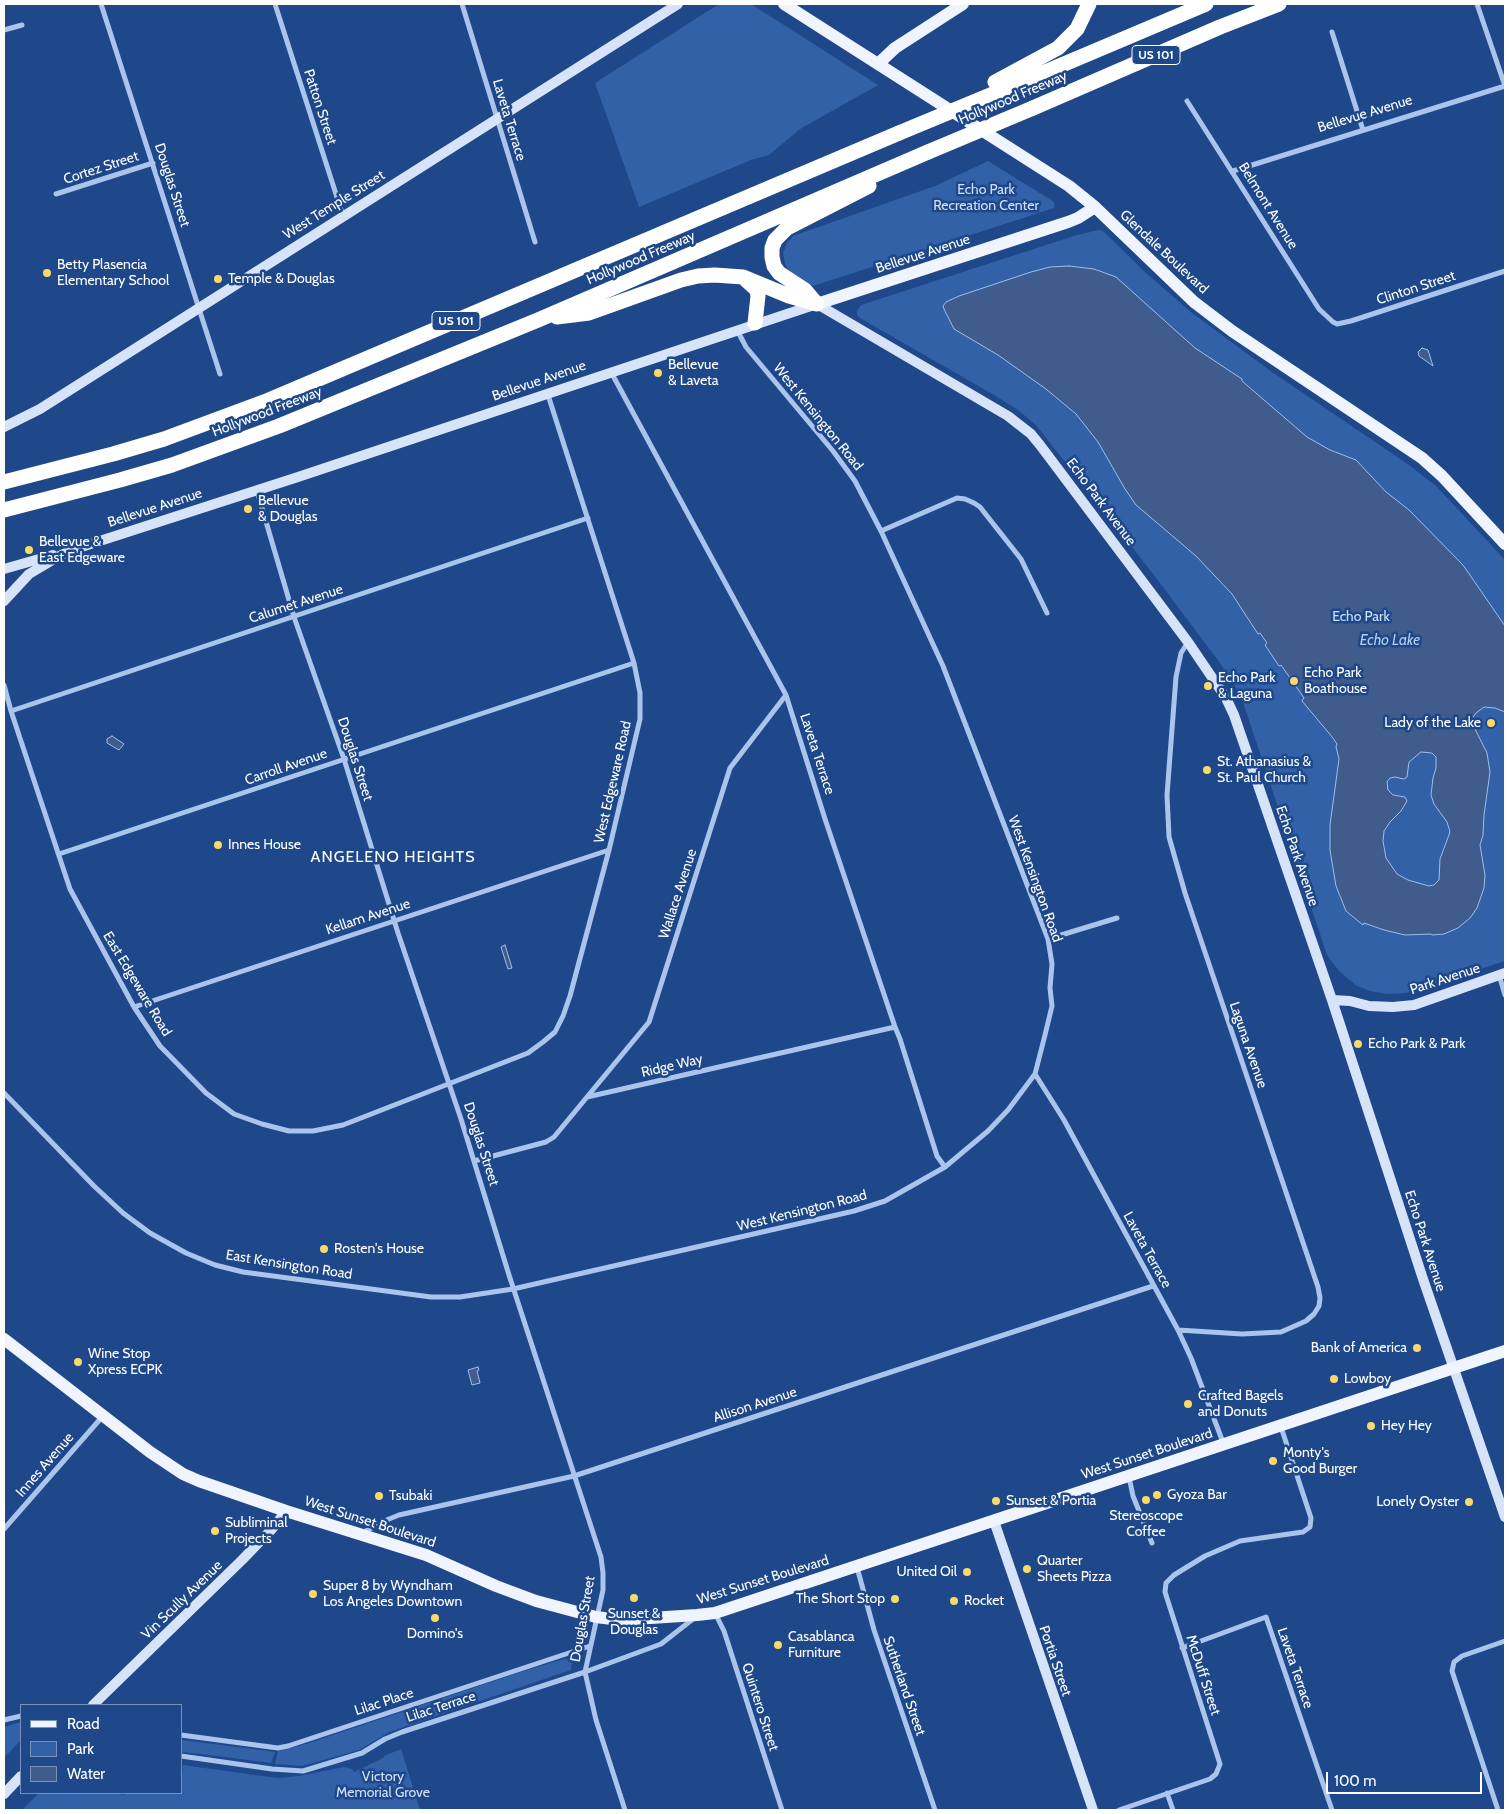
<!DOCTYPE html>
<html>
<head>
<meta charset="utf-8">
<style>
	body { margin:0 }
	#map { position:relative; width:1509px; height:1814px; overflow:hidden; background:#1e488a; font-family:Cabin,sans-serif }
	canvas { display:block }
	.frame { position:absolute; inset:0; border:5px solid #fff; pointer-events:none }
	.legend { position:absolute; left:20px; top:1704px; width:162px; height:90px; box-sizing:border-box; background:#1e488a; border:1px solid #7891b9; margin:0; padding:6px 9px; list-style:none; font-size:15px; color:#fff }
	.legend li { display:flex; align-items:center; gap:10px; height:25px }
	.legend b { width:25px; border:1px solid #7891b9 }
	.scale { position:absolute; left:1326px; top:1772px; width:156px; height:22px; box-sizing:border-box; border:2px solid #fff; border-top:0; padding-left:6px; font-size:15px; line-height:18px; white-space:nowrap; color:#fff; -webkit-text-stroke:4px #1e488a; paint-order:stroke }
</style>
</head>
<body>
<div id="map">
<canvas width="1509" height="1814"></canvas>
<div class="frame"></div>
<ul class="legend">
<li><b style="height:6px;background:#eff4fe"></b>Road</li>
<li><b style="height:14px;background:#3261a8"></b>Park</li>
<li><b style="height:14px;background:#3f5c8d"></b>Water</li>
</ul>
<div class="scale">100 m</div>
</div>
<script>
const c = document.querySelector('canvas').getContext('2d');
c.lineJoin = 'round';
function fill(path, color) {
  c.fillStyle = color;
  c.fill(path, 'evenodd');
}
function poly(rows) {
  const path = new Path2D();
  for (const r of rows) {
    path.moveTo(r[0], r[1]);
    for (let i = 2; i < r.length; i += 2) path.lineTo(r[i], r[i + 1]);
  }
  return path;
}
function strokePath(path, color, width, dash) {
  c.strokeStyle = color;
  c.lineWidth = width;
  c.lineCap = dash ? 'butt' : 'round';
  c.setLineDash(dash || []);
  c.stroke(path);
}
function label(font, color, halo, rows, align = 'center') {
  c.font = font + ' Cabin,sans-serif';
  c.lineWidth = 5;
  c.setLineDash([]);
  c.textBaseline = 'middle';
  c.strokeStyle = halo;
  c.fillStyle = color;
  for (const [text, x, y, turn = 0] of rows) {
    c.save();
    c.translate(x, y);
    c.rotate((+turn || 0) * Math.PI / 180);
    c.textAlign = isNaN(turn) ? turn : align;
    if (halo) c.strokeText(text, 0, 0);
    c.fillText(text, 0, 0);
    c.restore();
  }
}
const green = poly([
	[719,4,751,4,878,85,800,129,769,155,751,160,639,207,595,83],
	[988,161,1051,200,1054,202,1054,208,813,286,791,274,785,264,783,253,787,243,793,236,935,186],
	[1099,230,1103,231,1146,273,1192,313,1272,372,1409,465,1437,487,1505,560,1505,961,1406,993,1387,994,1370,991,1357,986,1339,971,1327,955,1241,696,1220,663,1157,579,1036,425,1018,410,994,395,860,318,857,315,857,311,861,305,1077,235],
	[564,1659,570,1660,572,1662,571,1670,389,1732,359,1750,302,1766,275,1764,278,1751,306,1744,524,1671],
	[21,1722,21,1740,4,1758,4,1727],
	[181,1740,245,1748,275,1752,271,1763,201,1754,181,1752],
	[401,1749,420,1810,22,1810,39,1793,119,1793,122,1795,131,1793,181,1793,183,1765,277,1778,299,1776,344,1767,352,1769,354,1772,383,1758,384,1756]
]);
const water = poly([
	[1069,266,1094,269,1116,277,1195,348,1242,379,1242,381,1307,437,1330,450,1356,460,1386,492,1409,510,1463,565,1505,626,1505,712,1495,708,1484,707,1476,713,1473,717,1475,729,1487,753,1490,772,1484,815,1483,835,1480,845,1485,875,1484,888,1477,908,1470,918,1458,928,1444,934,1432,935,1431,934,1405,935,1384,930,1364,923,1363,925,1346,911,1336,886,1330,850,1330,825,1339,759,1336,747,1337,744,1333,738,1302,701,1304,698,1281,665,1279,666,1265,645,1267,643,1260,633,1258,634,1232,594,1196,556,1136,505,1125,489,1098,442,1076,414,1046,389,998,355,954,329,944,309,943,306,946,302,959,296,1031,272,1050,267,1069,266],
	[1421,752,1432,753,1436,757,1436,768,1433,778,1431,795,1434,804,1447,822,1450,832,1440,859,1439,880,1434,885,1429,886,1408,880,1397,874,1386,858,1383,841,1384,831,1390,822,1401,811,1407,801,1405,797,1393,795,1388,790,1387,782,1390,778,1395,777,1404,779,1407,777,1409,762,1421,752],
	[1422,348,1428,350,1433,366,1419,356,1418,352,1422,348],
	[112,736,124,744,119,750,107,743,107,739,112,736],
	[505,945,512,968,508,969,501,947,505,945],
	[478,1367,479,1370,477,1371,480,1383,472,1385,468,1370,478,1367]
]);
const street = poly([
	[101,4,220,374],
	[275,4,343,216],
	[462,4,535,242],
	[1477,4,1505,86],
	[4,30,22,25],
	[1332,32,1363,130],
	[1187,101,1319,309,1333,322,1337,324,1351,321,1505,271],
	[1233,171,1505,86],
	[56,194,153,163],
	[611,372,786,695,825,819,895,1027,900,1039,937,1156,945,1167],
	[257,491,294,617,344,759,398,933,461,1119,509,1275,601,1557,603,1573,603,1590,585,1672,596,1720,625,1810],
	[881,531,957,498,965,499,974,503,980,507,1021,559,1047,613],
	[4,685,11,711,70,889,134,1007,160,1046,206,1093,234,1114,262,1124,289,1131,313,1131,343,1125,528,1053,543,1042,555,1032,563,1016,570,996,609,850,640,719,640,693,634,663,548,395],
	[11,711,588,518],
	[59,854,634,663],
	[1048,939,1117,918],
	[1499,975,1505,995],
	[134,1007,609,850],
	[1035,1074,1064,1120,1178,1330,1191,1358,1224,1445],
	[4,1093,94,1186,123,1213,150,1233,186,1253,215,1265,243,1272,431,1297,460,1297,513,1289,854,1211,885,1201,945,1167,988,1131,1008,1110,1035,1074,1045,1035,1052,1006,1050,988,1052,964,1048,939,943,666,881,531,855,481,833,451,746,347,737,330],
	[587,1097,649,1022,730,768,786,695],
	[474,1161,546,1142,554,1137,587,1097,895,1027],
	[1178,1330,1242,1334,1281,1332,1306,1321,1314,1314,1319,1306,1320,1298,1318,1287,1185,893,1169,837,1167,795,1176,677,1181,653,1188,642],
	[1129,1477,1133,1496,1152,1543],
	[4,1529,102,1417],
	[362,1533,389,1519,399,1515,574,1476,1153,1286],
	[857,1567,874,1630,935,1810],
	[715,1613,724,1631,782,1810],
	[1182,1648,1266,1617,1332,1810],
	[4,1720,21,1716],
	[181,1735,278,1748,288,1746,590,1646],
	[181,1756,272,1769,303,1771,362,1753,385,1739,402,1732,585,1672,661,1644,693,1619],
	[1167,1793,1173,1810],
	[1119,1810,1210,1779,1216,1774,1220,1764,1165,1592,1166,1583,1174,1575,1205,1556,1240,1541,1303,1532,1310,1527,1311,1518,1281,1427],
	[1498,1810,1452,1671,1454,1662,1462,1656,1505,1641]
]);
const secondary = poly([
	[4,427,40,409,678,4],
	[4,569,53,555],
	[4,601,29,574,61,555,75,549,298,477,817,304,1008,416,1031,434,1040,445,1188,642,1226,698,1234,715,1332,1000,1423,1279,1505,1517],
	[1332,1000,1350,1001,1369,1006,1393,1007,1414,1005,1505,973],
	[994,1521,1093,1810],
	[93,1705,242,1560,272,1529,286,1511],
	[4,1794,21,1776]
]);
const primary = poly([
	[784,4,1069,186,1095,207,1194,302,1232,331,1422,458,1442,476,1505,544],
	[879,63,895,48,963,4],
	[817,304,1068,222,1078,218,1095,207],
	[4,1339,150,1452,183,1474,199,1481,286,1511,426,1555,496,1586,536,1601,596,1617,620,1620,697,1615,715,1613,1505,1351]
]);
const highway = poly([
	[995,82,1058,48,1077,29,1089,4],
	[1005,89,1206,4],
	[1033,108,1220,27,1279,4],
	[746,280,757,290,758,296,755,323],
	[816,303,805,290,779,273,774,266,772,257,772,248,775,240,787,228,869,186],
	[557,317,589,313,681,280,698,276,715,275,743,277,789,296,817,304],
	[4,482,113,454,164,439,269,400,899,133],
	[4,510,120,480,172,465,279,426,538,320,928,152]
]);
const highwayBridge = poly([
	[899,133,1005,89],
	[928,152,1033,108]
]);
const markers = [
	[47,273,5,"#fad86a"],
	[218,279,5,"#fad86a"],
	[658,373,5,"#fad86a"],
	[248,509,5,"#fad86a"],
	[29,550,5,"#fad86a"],
	[1294,681,5,"#fad86a"],
	[1208,686,5,"#fad86a"],
	[1491,723,5,"#fad86a"],
	[1207,770,5,"#fad86a"],
	[218,845,5,"#fad86a"],
	[1358,1044,5,"#fad86a"],
	[324,1249,5,"#fad86a"],
	[1417,1348,5,"#fad86a"],
	[78,1362,5,"#fad86a"],
	[1334,1379,5,"#fad86a"],
	[1188,1404,5,"#fad86a"],
	[1371,1426,5,"#fad86a"],
	[1273,1461,5,"#fad86a"],
	[1157,1495,5,"#fad86a"],
	[379,1496,5,"#fad86a"],
	[1146,1500,5,"#fad86a"],
	[996,1501,5,"#fad86a"],
	[1469,1502,5,"#fad86a"],
	[215,1531,5,"#fad86a"],
	[1027,1569,5,"#fad86a"],
	[967,1572,5,"#fad86a"],
	[313,1594,5,"#fad86a"],
	[634,1598,5,"#fad86a"],
	[895,1599,5,"#fad86a"],
	[954,1601,5,"#fad86a"],
	[435,1618,5,"#fad86a"],
	[778,1645,5,"#fad86a"]
];
const shields = [
	[1156,55,48],
	[456,321,48]
];
const shieldNames = [
	["US 101",1156,55],
	["US 101",456,321]
];
const streetNames = [
	["Hollywood Freeway",1013,98,-23],
	["Patton Street",320,107,72],
	["Bellevue Avenue",1365,114,-17],
	["Laveta Terrace",509,120,73],
	["Cortez Street",101,168,-18],
	["Douglas Street",172,185,72],
	["West Temple Street",334,205,-32],
	["Belmont Avenue",1268,206,58],
	["Glendale Boulevard",1164,252,43],
	["Bellevue Avenue",923,254,-18],
	["Hollywood Freeway",641,258,-23],
	["Clinton Street",1416,288,-18],
	["Bellevue Avenue",539,381,-19],
	["Hollywood Freeway",267,412,-21],
	["West Kensington Road",818,417,51],
	["Echo Park Avenue",1101,502,53],
	["Bellevue Avenue",155,508,-18],
	["Calumet Avenue",296,604,-18],
	["Laveta Terrace",817,754,72],
	["Douglas Street",355,759,72],
	["Carroll Avenue",286,767,-19],
	["West Edgeware Road",613,782,-77],
	["Echo Park Avenue",1297,856,71],
	["West Kensington Road",1035,879,70],
	["Wallace Avenue",678,894,-72],
	["Kellam Avenue",368,917,-18],
	["Park Avenue",1445,979,-18],
	["East Edgeware Road",137,984,59],
	["Laguna Avenue",1248,1045,71],
	["Ridge Way",672,1066,-13],
	["Douglas Street",481,1144,72],
	["West Kensington Road",802,1211,-14],
	["Echo Park Avenue",1425,1241,72],
	["Laveta Terrace",1147,1250,61],
	["East Kensington Road",289,1265,9],
	["Allison Avenue",755,1405,-18],
	["West Sunset Boulevard",1147,1454,-18],
	["Innes Avenue",45,1465,-49],
	["West Sunset Boulevard",370,1522,18],
	["West Sunset Boulevard",763,1580,-17],
	["Vin Scully Avenue",182,1600,-44],
	["Douglas Street",583,1619,-80],
	["Portia Street",1055,1661,71],
	["Laveta Terrace",1295,1668,71],
	["McDuff Street",1203,1675,72],
	["Sutherland Street",904,1686,71],
	["Lilac Place",384,1702,-18],
	["Lilac Terrace",441,1707,-18],
	["Quintero Street",760,1707,72]
];
const parkNames = [
	["Echo Park",986,190],
	["Recreation Center",986,206],
	["Echo Park",1361,617],
	["Victory",383,1777],
	["Memorial Grove",383,1793]
];
const poiNames = [
	["Betty Plasencia",57,265],
	["Elementary School",57,281],
	["Temple & Douglas",228,279],
	["Bellevue",668,365],
	["& Laveta",668,381],
	["Bellevue",258,501],
	["& Douglas",258,517],
	["Bellevue &",39,542],
	["East Edgeware",39,558],
	["Echo Park",1304,673],
	["Boathouse",1304,689],
	["Echo Park",1218,678],
	["& Laguna",1218,694],
	["Lady of the Lake",1481,723,"right"],
	["St. Athanasius &",1217,762],
	["St. Paul Church",1217,778],
	["Innes House",228,845],
	["Echo Park & Park",1368,1044],
	["Rosten's House",334,1249],
	["Bank of America",1407,1348,"right"],
	["Wine Stop",88,1354],
	["Xpress ECPK",88,1370],
	["Lowboy",1344,1379],
	["Crafted Bagels",1198,1396],
	["and Donuts",1198,1412],
	["Hey Hey",1381,1426],
	["Monty's",1283,1453],
	["Good Burger",1283,1469],
	["Gyoza Bar",1167,1495],
	["Tsubaki",389,1496],
	["Sunset & Portia",1006,1501],
	["Lonely Oyster",1459,1502,"right"],
	["Stereoscope",1146,1516,"center"],
	["Coffee",1146,1532,"center"],
	["Subliminal",225,1523],
	["Projects",225,1539],
	["Quarter",1037,1561],
	["Sheets Pizza",1037,1577],
	["United Oil",957,1572,"right"],
	["Super 8 by Wyndham",323,1586],
	["Los Angeles Downtown",323,1602],
	["The Short Stop",885,1599,"right"],
	["Rocket",964,1601],
	["Sunset &",634,1614,"center"],
	["Douglas",634,1630,"center"],
	["Domino's",435,1634,"center"],
	["Casablanca",788,1637],
	["Furniture",788,1653]
];
const waterNames = [
	["Echo Lake",1390,641]
];
const quarterNames = [
	["ANGELENO HEIGHTS",393,857]
];
fill(green, '#3261a8');
fill(water, '#3f5c8d');
strokePath(water, '#9ebeed', 1);
strokePath(street, '#aac4ec', 5);
strokePath(secondary, '#d6e3f9', 10);
strokePath(primary, '#eff4fe', 12);
strokePath(highway, '#fff', 15);
strokePath(highwayBridge, '#fff', 15);
for (const [x, y, r, color] of markers) {
  const dot = new Path2D();
  dot.arc(x, y, r, 0, 2 * Math.PI);
  c.fillStyle = color;
  c.fill(dot);
  strokePath(dot, '#1e488a', 2);
}
for (const [x, y, w] of shields) {
  const box = new Path2D();
  box.roundRect(x - w / 2, y - 9.5, w, 19, 4);
  c.fillStyle = '#1e488a';
  c.fill(box);
  strokePath(box, '#fff', 1);
}
label('bold 12px', '#fff', null, shieldNames);
label('14px', '#fff', '#1e488a', streetNames);
label('14px', '#cfe0f9', '#1e488a', parkNames);
label('14px', '#fff', '#1e488a', poiNames, 'left');
label('italic 15px', '#b6cff3', '#1e488a', waterNames);
c.letterSpacing = '1px';
label('16px', '#fff', '#1e488a', quarterNames);
c.letterSpacing = '0px';
</script>
</body>
</html>
